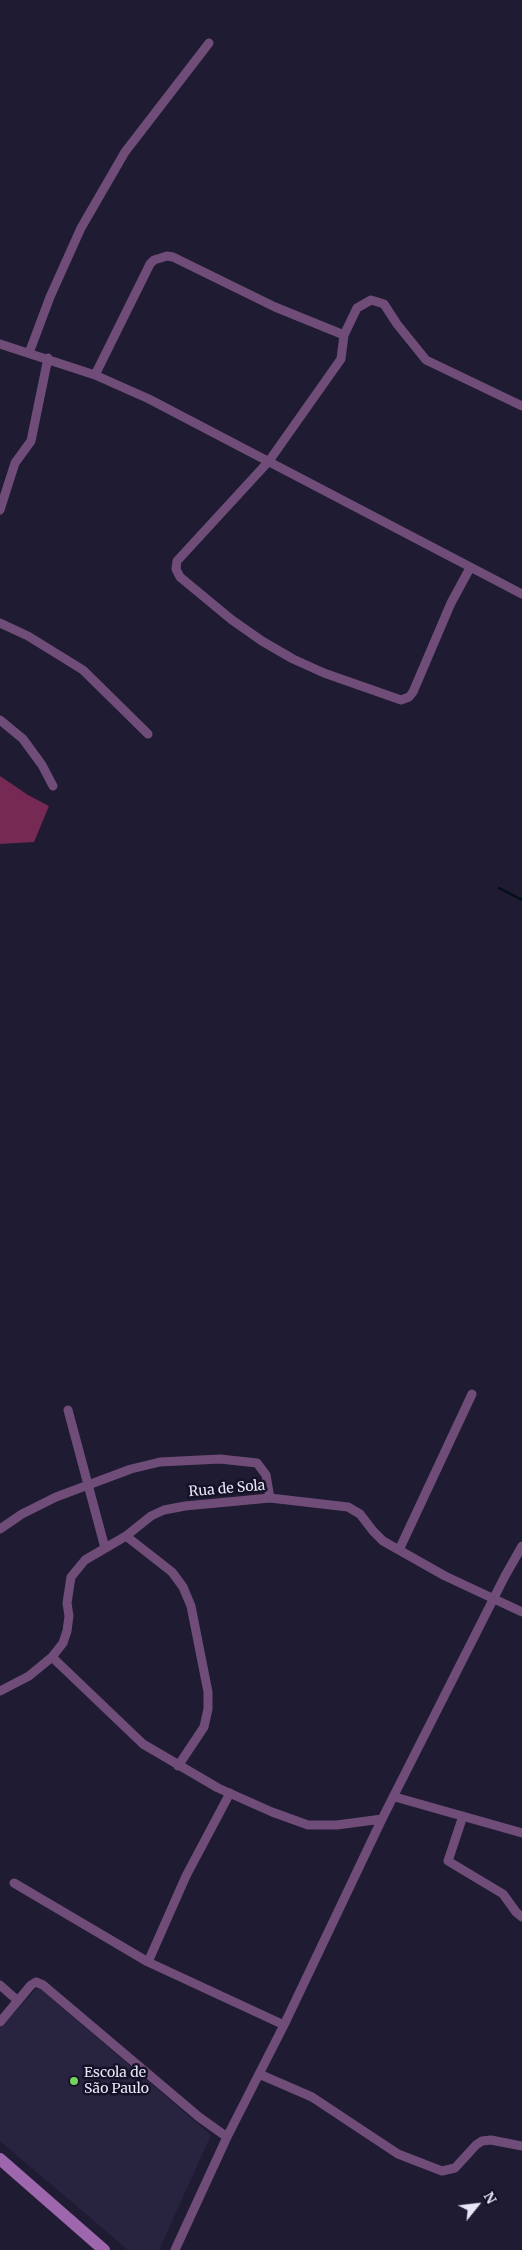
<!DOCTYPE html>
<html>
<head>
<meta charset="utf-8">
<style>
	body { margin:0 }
	#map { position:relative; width:522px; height:2250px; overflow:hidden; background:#1e1b32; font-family:Merriweather,serif }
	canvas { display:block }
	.north { position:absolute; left:452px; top:2180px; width:50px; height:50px; -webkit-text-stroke:4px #151127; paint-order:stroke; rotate:61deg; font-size:14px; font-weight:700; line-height:20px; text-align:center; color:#e7e6f6 }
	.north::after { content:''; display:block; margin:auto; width:18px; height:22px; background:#e7e6f6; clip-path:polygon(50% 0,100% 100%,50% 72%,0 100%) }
</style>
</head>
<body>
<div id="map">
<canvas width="522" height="2250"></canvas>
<div class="north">N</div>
</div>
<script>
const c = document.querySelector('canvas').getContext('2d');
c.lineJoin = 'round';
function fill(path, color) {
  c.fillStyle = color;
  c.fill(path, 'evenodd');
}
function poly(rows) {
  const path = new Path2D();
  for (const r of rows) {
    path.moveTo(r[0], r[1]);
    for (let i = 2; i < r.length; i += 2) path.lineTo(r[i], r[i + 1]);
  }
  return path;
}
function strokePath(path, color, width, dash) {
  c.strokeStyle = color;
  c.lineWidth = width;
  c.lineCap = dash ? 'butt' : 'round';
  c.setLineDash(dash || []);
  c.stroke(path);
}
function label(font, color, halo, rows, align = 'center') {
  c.font = font + ' Merriweather,serif';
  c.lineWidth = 5;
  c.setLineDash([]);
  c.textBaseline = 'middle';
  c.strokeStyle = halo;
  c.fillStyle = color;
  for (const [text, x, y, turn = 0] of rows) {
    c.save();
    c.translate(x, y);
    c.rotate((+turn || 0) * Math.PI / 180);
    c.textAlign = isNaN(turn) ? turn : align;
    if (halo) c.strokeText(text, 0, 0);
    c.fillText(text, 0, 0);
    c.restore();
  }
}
const built = poly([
	[38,1987,211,2135,159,2250,128,2250,0,2141,0,2028]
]);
const forest = poly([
	[0,776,28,795,49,806,34,842,0,844]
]);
const stream = poly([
	[499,888,522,900]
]);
const minor = poly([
	[0,344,95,375,149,399,522,594],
	[29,353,50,297,81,228,125,152,209,43],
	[95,375,150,264,154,260,167,256,173,257,275,307,344,335],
	[0,510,15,463,31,441,48,358],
	[470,568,451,603,413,692,409,697,401,700,324,673,293,659,262,641,232,620,180,577,176,569,177,561,269,461,341,359,344,335,357,308,371,300,384,304,397,324,426,360,522,406],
	[0,623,28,636,83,670,148,734],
	[0,720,23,739,42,765,53,786],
	[68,1410,105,1548],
	[0,1529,22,1514,56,1497,131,1469,160,1462,220,1459,257,1463,266,1475,270,1498],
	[126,1536,172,1572,183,1587,191,1606,208,1692,208,1709,204,1727,178,1766],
	[399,1550,472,1394],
	[52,1657,143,1744,218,1788,272,1812,308,1825,337,1825,382,1819],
	[0,1691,29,1676,52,1657,63,1643,67,1631,69,1616,67,1603,71,1577,85,1560,126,1536,151,1516,164,1510,185,1506,270,1498,348,1507,360,1514,373,1531,383,1541,445,1576,522,1612],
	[395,1797,522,1833],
	[463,1816,448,1861,503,1894,516,1912,522,1917],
	[14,1883,148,1962,284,2025],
	[148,1962,186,1876,230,1793],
	[0,1985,18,2001],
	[0,2022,31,1985,36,1982,43,1985,199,2117,227,2137],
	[259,2074,312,2097,398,2154,442,2171,455,2168,476,2145,482,2141,491,2140,522,2146],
	[175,2250,227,2137,284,2025,382,1819,505,1576,522,1546]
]);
const secondary = poly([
	[0,2159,104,2250]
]);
const markers = [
	[74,2081,5,"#73d25c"]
];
const streetNames = [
	["Rua de Sola",227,1489,-5]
];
const poiNames = [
	["Escola de",84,2073],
	["São Paulo",84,2089]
];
fill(built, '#282440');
fill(forest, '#752953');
strokePath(stream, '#041017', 2.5);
strokePath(minor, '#704d79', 9);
strokePath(secondary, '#9e66ac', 12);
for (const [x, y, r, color] of markers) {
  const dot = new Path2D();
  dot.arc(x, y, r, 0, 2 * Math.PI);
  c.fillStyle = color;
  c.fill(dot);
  strokePath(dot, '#151127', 2);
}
label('14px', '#e7e6f6', '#151127', streetNames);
label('14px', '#e7e6f6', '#151127', poiNames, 'left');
</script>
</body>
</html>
